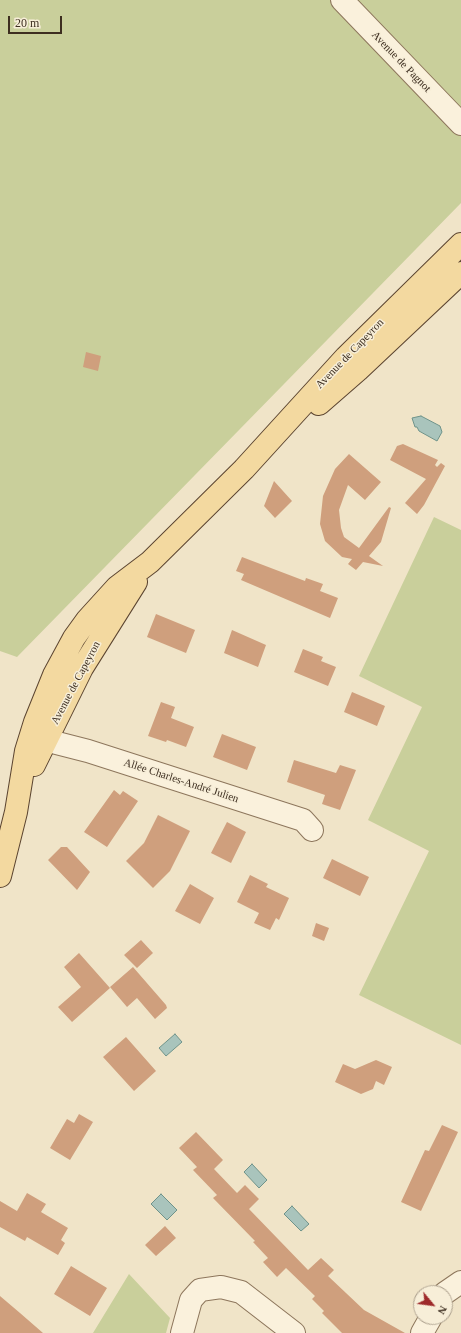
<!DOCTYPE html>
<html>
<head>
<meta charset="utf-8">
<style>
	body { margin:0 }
	#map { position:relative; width:461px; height:1333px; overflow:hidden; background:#f0e4c8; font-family:Georgia,serif }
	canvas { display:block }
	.north { position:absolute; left:413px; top:1285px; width:40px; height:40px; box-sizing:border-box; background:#f7eed8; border:1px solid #ada18e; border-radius:50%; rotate:119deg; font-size:11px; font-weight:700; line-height:16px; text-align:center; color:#3d2e20 }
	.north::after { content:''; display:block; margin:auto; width:14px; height:18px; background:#9e2a2b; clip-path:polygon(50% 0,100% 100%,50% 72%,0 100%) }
	.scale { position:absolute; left:8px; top:16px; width:54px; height:18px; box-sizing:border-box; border:2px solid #3d2e20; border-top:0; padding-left:5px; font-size:12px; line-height:14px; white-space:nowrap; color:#3d2e20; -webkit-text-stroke:3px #f7eed8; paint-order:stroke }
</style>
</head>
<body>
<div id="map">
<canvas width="461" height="1333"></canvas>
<div class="north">N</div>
<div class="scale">20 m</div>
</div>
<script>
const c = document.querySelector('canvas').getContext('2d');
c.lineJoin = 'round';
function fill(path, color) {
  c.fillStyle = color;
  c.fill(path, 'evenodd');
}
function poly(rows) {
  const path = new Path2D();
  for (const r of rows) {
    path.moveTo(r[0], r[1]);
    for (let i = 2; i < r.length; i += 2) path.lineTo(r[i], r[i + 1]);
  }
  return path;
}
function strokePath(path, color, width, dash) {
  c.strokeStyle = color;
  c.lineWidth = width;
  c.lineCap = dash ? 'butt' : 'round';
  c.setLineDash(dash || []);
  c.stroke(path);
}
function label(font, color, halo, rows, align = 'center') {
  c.font = font + ' Georgia,serif';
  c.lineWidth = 3;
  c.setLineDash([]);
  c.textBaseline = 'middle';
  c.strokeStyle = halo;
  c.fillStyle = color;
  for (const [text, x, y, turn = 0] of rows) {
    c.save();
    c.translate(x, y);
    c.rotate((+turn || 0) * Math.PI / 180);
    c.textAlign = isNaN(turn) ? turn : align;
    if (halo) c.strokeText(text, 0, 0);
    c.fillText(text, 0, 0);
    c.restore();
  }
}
const green = poly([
	[0,0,461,0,461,203,17,657,0,651],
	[434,517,461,530,461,1045,359,995,429,851,368,820,422,707,359,676],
	[129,1274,170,1318,166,1333,93,1333]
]);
const water = poly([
	[421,416,440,426,442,432,437,441,419,431,417,427,415,427,412,418,421,416],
	[175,1034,182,1042,166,1056,159,1048,175,1034],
	[252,1164,267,1180,259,1188,244,1172,252,1164],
	[161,1194,177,1210,167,1220,151,1204,161,1194],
	[292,1206,309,1224,301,1231,284,1214,292,1206]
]);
const building = poly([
	[86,352,101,356,98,371,83,367],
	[403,444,438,460,435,465,437,467,441,463,445,466,424,505,417,514,405,503,426,479,390,460,397,446],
	[349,454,381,482,365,500,348,485,339,510,341,528,344,537,359,548,389,507,391,508,381,542,369,556,383,566,363,562,356,570,348,564,352,559,342,557,325,541,320,524,323,496,335,469],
	[274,481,292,501,275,518,264,506],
	[242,557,305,581,306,578,323,584,320,591,338,598,330,618,241,580,244,574,236,571],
	[156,614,195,630,186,653,147,637],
	[232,630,266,645,258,667,224,653],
	[303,649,323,657,321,661,336,667,328,686,294,672],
	[352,692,385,706,377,726,344,712],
	[161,702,175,707,171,718,194,727,186,747,167,740,166,742,148,736],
	[222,734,256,747,247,770,213,757],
	[294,760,336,773,340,765,356,770,340,810,322,804,325,795,287,782],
	[114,790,120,795,123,791,138,801,107,847,84,832],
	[158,815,190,831,170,871,153,888,126,861,144,843],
	[227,822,246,832,231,863,211,853],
	[61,847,67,847,90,872,77,890,48,860],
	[332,859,369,877,360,896,323,878],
	[250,875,268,884,266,887,289,898,279,920,276,918,270,930,254,923,259,913,237,902],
	[190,884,214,898,200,924,175,911],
	[316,923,329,928,324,941,312,936],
	[141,940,153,953,137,968,124,955],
	[79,953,110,988,72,1022,58,1007,81,987,64,967],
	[133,967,166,1005,167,1008,155,1019,137,998,127,1007,110,987],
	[126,1037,156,1071,134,1091,103,1057],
	[376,1060,392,1067,384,1085,376,1081,373,1089,361,1094,335,1082,343,1064,355,1069],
	[79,1114,93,1122,70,1160,50,1148,67,1119,74,1123],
	[442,1125,458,1132,421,1211,401,1202,425,1150,429,1151],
	[196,1132,223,1160,214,1169,237,1193,245,1185,259,1199,249,1209,308,1270,321,1258,334,1270,328,1276,364,1310,405,1333,342,1333,322,1313,324,1311,312,1299,315,1296,286,1268,277,1277,263,1262,268,1258,253,1242,255,1241,213,1198,217,1195,193,1170,197,1167,179,1148],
	[27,1193,46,1204,41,1212,68,1228,61,1240,65,1243,58,1255,27,1237,25,1241,0,1227,0,1201,17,1211],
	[165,1226,176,1238,156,1256,145,1245],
	[71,1266,107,1288,90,1316,54,1294],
	[0,1296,20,1313,43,1333,0,1333]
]);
const minor = poly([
	[342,0,461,124],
	[45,740,88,751,303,820,312,830],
	[445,1293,461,1282],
	[182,1333,191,1300,200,1290,221,1287,241,1292,294,1333],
	[422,1333,431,1317]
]);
const major = poly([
	[319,404,358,370,461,273],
	[34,765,82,668,136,582],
	[0,876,16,812,26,751,35,722,54,675,74,638,87,620,117,587,150,562,244,469,346,357,461,244]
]);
const streetNames = [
	["Avenue de Pagnot",401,62,46],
	["Avenue de Capeyron",350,354,-46],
	["Avenue de Capeyron",76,683,-62],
	["Allée Charles-André Julien",181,781,18]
];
fill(green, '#c9cf9b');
fill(water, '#a9c4bc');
strokePath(water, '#6f938a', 1);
fill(building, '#cf9f7d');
strokePath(minor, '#8d765c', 24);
strokePath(major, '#5b4430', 24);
strokePath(minor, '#faf1dc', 22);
strokePath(major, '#f3d9a0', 22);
label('11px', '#3d2e20', '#f7eed8', streetNames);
</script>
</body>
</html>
